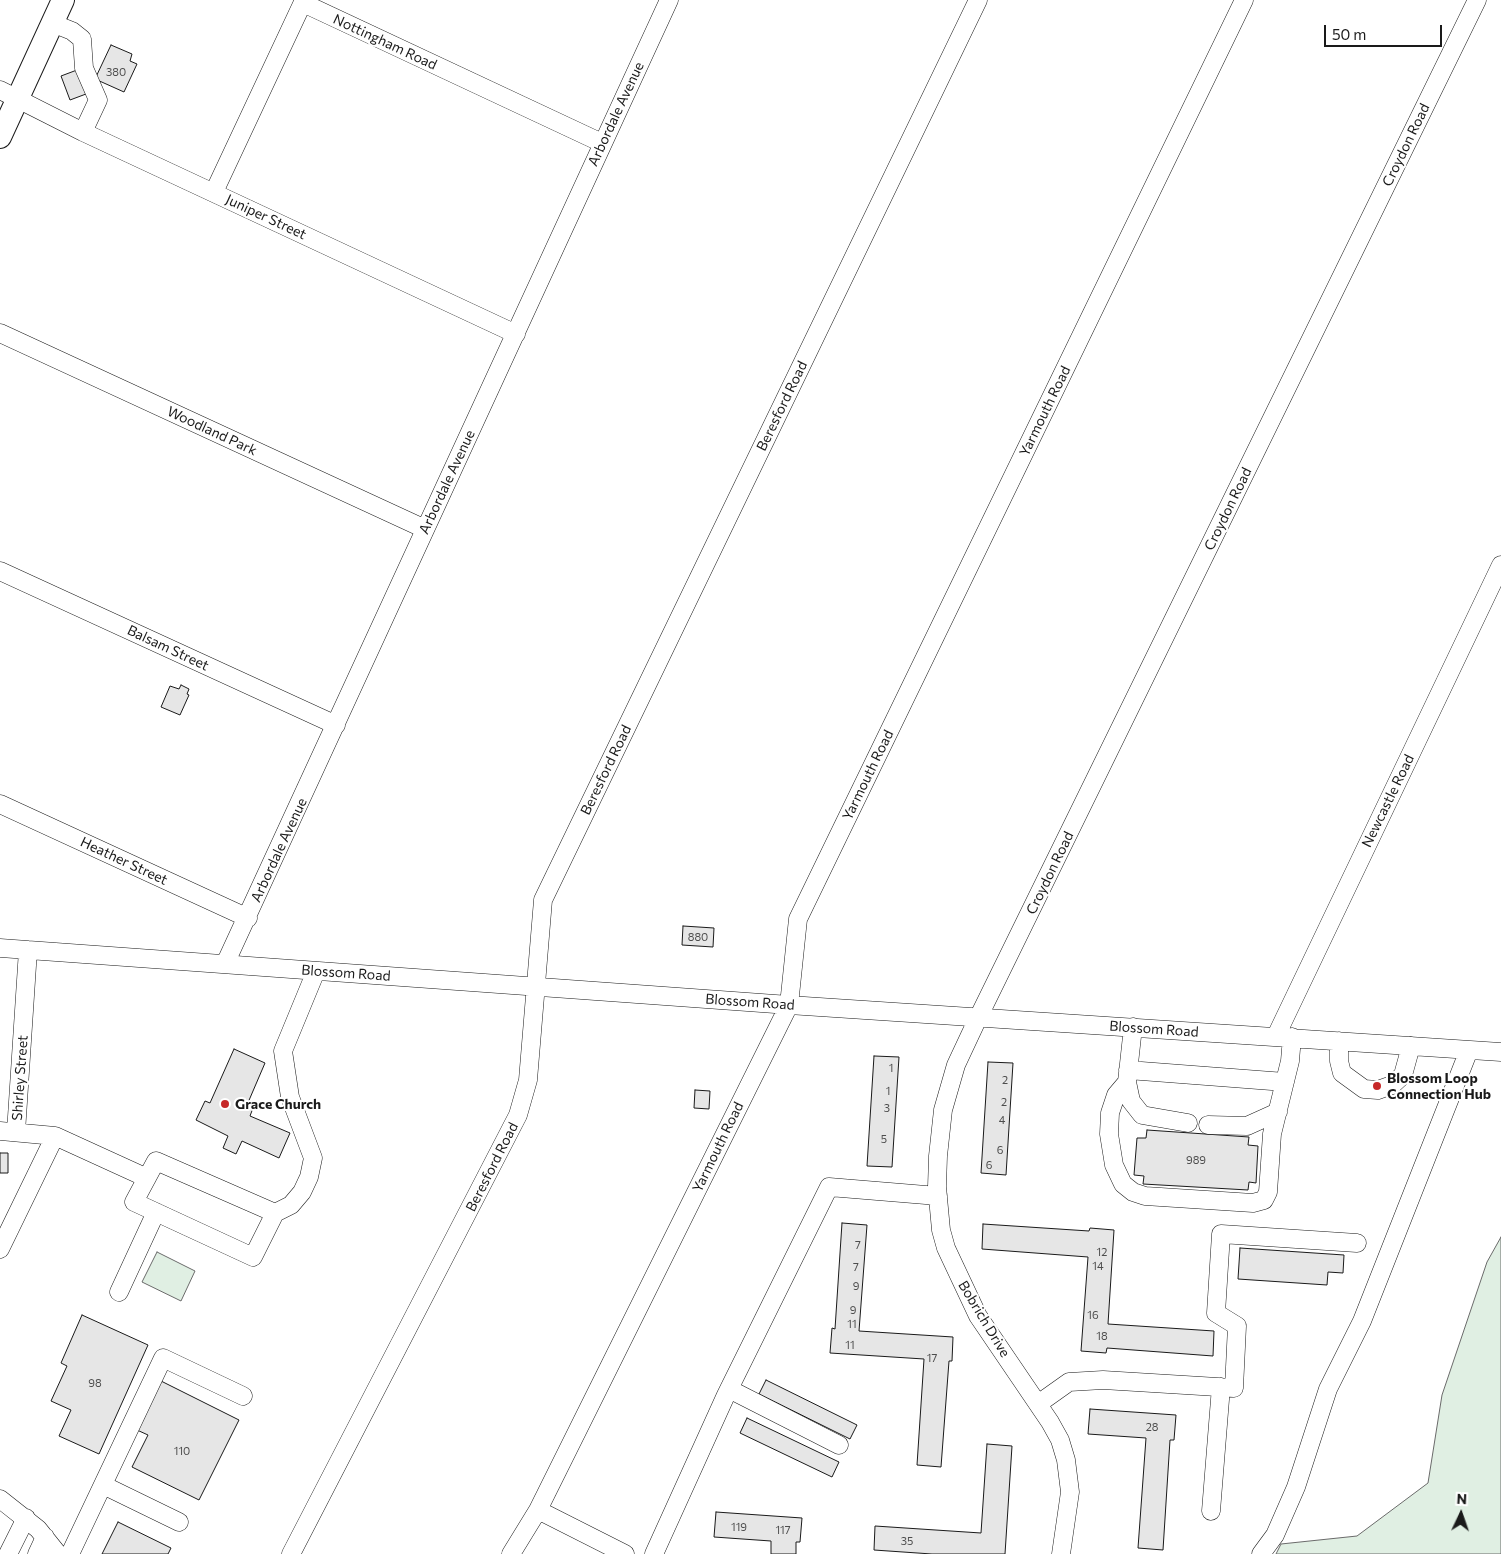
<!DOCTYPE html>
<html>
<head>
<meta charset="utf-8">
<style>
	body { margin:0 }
	#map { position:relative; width:1501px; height:1554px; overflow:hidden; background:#fff; font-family:Commissioner,sans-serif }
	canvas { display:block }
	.north { position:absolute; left:1436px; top:1489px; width:50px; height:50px; -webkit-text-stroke:4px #fff; paint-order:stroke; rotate:3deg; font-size:14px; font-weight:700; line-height:20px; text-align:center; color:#1a1a1a }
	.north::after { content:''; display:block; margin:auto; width:18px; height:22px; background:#1a1a1a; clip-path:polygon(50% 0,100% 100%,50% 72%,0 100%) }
	.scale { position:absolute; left:1324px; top:25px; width:118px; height:22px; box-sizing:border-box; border:2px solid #1a1a1a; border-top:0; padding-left:6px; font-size:15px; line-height:18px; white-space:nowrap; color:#1a1a1a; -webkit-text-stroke:4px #fff; paint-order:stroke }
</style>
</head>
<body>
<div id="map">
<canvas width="1501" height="1554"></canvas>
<div class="north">N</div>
<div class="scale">50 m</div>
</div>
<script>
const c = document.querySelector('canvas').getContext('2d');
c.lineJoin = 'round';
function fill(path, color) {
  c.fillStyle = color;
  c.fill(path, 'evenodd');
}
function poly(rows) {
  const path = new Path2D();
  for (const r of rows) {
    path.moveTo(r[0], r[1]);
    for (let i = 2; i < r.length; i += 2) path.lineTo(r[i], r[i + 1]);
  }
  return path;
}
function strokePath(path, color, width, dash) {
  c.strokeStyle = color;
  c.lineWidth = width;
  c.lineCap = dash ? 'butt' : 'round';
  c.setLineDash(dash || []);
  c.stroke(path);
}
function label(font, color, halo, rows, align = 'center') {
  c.font = font + ' Commissioner,sans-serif';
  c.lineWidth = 4;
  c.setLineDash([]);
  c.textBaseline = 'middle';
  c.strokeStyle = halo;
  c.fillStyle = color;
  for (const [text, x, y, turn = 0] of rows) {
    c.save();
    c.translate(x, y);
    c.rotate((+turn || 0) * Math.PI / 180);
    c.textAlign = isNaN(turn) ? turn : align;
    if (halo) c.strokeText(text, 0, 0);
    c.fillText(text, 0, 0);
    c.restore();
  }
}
const green = poly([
	[1501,1237,1501,1554,1276,1554,1281,1544,1357,1536,1428,1483,1442,1395,1487,1262,1501,1237],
	[157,1252,195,1271,181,1301,142,1282,157,1252]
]);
const building = poly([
	[111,45,132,54,130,61,137,64,124,92,95,79,111,45],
	[77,70,86,94,70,100,61,76,77,70],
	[181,685,189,689,187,694,189,695,180,715,161,707,170,686,179,689,181,685],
	[683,926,714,928,713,947,682,945,683,926],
	[234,1049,265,1063,247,1105,253,1108,250,1116,290,1133,279,1158,242,1141,236,1154,223,1148,228,1136,196,1120,205,1101,210,1103,234,1049],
	[874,1056,899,1057,892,1167,867,1166,874,1056],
	[988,1062,1013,1063,1006,1175,981,1173,988,1062],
	[695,1090,710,1091,709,1109,694,1108,695,1090],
	[1147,1130,1249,1137,1248,1145,1258,1146,1256,1183,1249,1182,1248,1190,1143,1184,1144,1176,1134,1175,1137,1138,1146,1138,1147,1130],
	[0,1153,8,1153,8,1173,0,1173,0,1153],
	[842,1223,867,1225,859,1331,953,1337,952,1361,949,1361,941,1467,917,1465,924,1359,830,1353,832,1328,835,1329,842,1223],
	[983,1224,1089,1231,1090,1228,1114,1230,1108,1324,1214,1331,1213,1356,1107,1348,1106,1353,1081,1351,1088,1257,982,1249,983,1224],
	[1240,1248,1344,1255,1343,1273,1328,1272,1327,1285,1238,1279,1240,1248],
	[82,1315,148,1345,99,1454,59,1436,71,1410,51,1401,67,1366,61,1363,82,1315],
	[766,1380,857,1425,850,1439,759,1394,766,1380],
	[161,1381,239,1420,199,1500,132,1467,148,1435,137,1430,161,1381],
	[1090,1409,1176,1415,1174,1440,1170,1440,1163,1550,1138,1548,1146,1438,1088,1434,1090,1409],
	[747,1418,839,1462,832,1477,740,1433,747,1418],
	[987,1444,1012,1446,1005,1554,932,1554,874,1550,875,1526,981,1533,987,1444],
	[716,1512,802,1518,800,1542,796,1542,796,1554,771,1554,771,1541,714,1537,716,1512],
	[118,1522,171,1548,168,1554,102,1554,118,1522]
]);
const minor = poly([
	[303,3,602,143],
	[52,23,72,31,82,39,84,68,98,100,83,132],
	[0,90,83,132,516,334],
	[214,192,304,0],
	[0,333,425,529],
	[0,571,336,725],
	[0,804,248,918],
	[0,948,789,1005,1501,1052],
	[225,964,669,0],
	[1133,1027,1127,1082,1116,1095,1110,1113,1109,1134,1114,1165,1123,1184,1133,1192,1145,1196,1253,1203,1264,1200,1268,1192,1272,1134,1290,1061,1292,1037],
	[1276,1036,1501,565],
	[1339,1041,1339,1061,1342,1073,1364,1089,1378,1090,1392,1085,1403,1075,1411,1046],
	[1128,1070,1285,1082],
	[1127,1082,1131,1101,1142,1115,1188,1123],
	[1208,1125,1247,1126,1278,1112],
	[0,1131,55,1136,0,1249],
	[16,1132,28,950],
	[55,1136,147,1178],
	[275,1213,156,1161,134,1202,253,1257,275,1213,291,1205,302,1192,309,1177,313,1158,290,1097,283,1051,316,971],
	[119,1292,156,1212],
	[729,1389,839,1445],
	[1038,1404,1069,1382,1103,1380,1234,1388,1237,1326,1216,1313,1221,1234,1357,1243],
	[103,1485,179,1522],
	[0,1499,38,1529,58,1554],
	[538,1510,625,1554],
	[1211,1511,1221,1387],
	[8,1554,26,1518],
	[37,1554,45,1537],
	[70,1554,163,1358,243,1396],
	[291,1554,518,1115,528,1080,543,900,978,0],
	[511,1554,538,1510,789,1005,798,919,1244,0],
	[654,1554,726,1395,829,1187,938,1196],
	[1061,1554,1070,1492,1066,1460,1060,1440,1050,1422,978,1316,946,1248,941,1230,937,1187,938,1156,943,1110,956,1065,978,1018,1477,0],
	[1261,1554,1275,1535,1296,1487,1328,1389,1362,1321,1469,1050]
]);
const major = poly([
	[0,137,63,0]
]);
const markers = [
	[1377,1086,5,"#c62828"],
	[225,1104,5,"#c62828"]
];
const numberNames = [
	["380",116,72],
	["880",698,937],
	["1",891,1068],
	["2",1005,1080],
	["1",888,1091],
	["2",1004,1102],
	["3",887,1108],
	["4",1002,1120],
	["5",884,1139],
	["6",1000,1150],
	["989",1196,1160],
	["6",989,1165],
	["7",858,1245],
	["12",1102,1252],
	["14",1098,1266],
	["7",856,1267],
	["9",856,1286],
	["9",853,1310],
	["16",1093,1315],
	["11",852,1324],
	["18",1102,1336],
	["11",850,1345],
	["17",932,1358],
	["98",95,1383],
	["28",1152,1427],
	["110",182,1451],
	["119",739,1527],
	["117",783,1530],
	["35",907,1541]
];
const streetNames = [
	["Nottingham Road",385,42,25],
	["Arbordale Avenue",616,114,-65],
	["Croydon Road",1406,145,-64],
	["Juniper Street",266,217,25],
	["Beresford Road",782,406,-64],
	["Yarmouth Road",1045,411,-64],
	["Woodland Park",212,431,25],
	["Arbordale Avenue",447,482,-65],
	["Croydon Road",1228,509,-64],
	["Balsam Street",168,648,25],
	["Beresford Road",606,770,-64],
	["Yarmouth Road",868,775,-64],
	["Newcastle Road",1388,801,-64],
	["Arbordale Avenue",279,850,-65],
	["Heather Street",124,861,25],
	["Croydon Road",1050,873,-64],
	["Blossom Road",346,973,4],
	["Blossom Road",750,1002,4],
	["Blossom Road",1154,1029,4],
	["Shirley Street",20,1078,-86],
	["Yarmouth Road",718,1147,-64],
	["Beresford Road",492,1167,-63],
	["Bobrich Drive",984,1319,59]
];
const poiNames = [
	["Blossom Loop",1387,1078],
	["Connection Hub",1387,1094],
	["Grace Church",235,1104]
];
fill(green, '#e0efe3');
strokePath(green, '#6a6a6a', 1);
fill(building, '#e6e6e6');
strokePath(building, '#1a1a1a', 1);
strokePath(minor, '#1a1a1a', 19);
strokePath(major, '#1a1a1a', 24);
strokePath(minor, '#fff', 18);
strokePath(major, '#fff', 22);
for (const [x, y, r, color] of markers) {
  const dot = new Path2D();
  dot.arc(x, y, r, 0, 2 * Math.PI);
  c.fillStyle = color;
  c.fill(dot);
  strokePath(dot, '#fff', 2);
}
label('11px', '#4d4d4d', null, numberNames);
label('14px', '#1a1a1a', '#fff', streetNames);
label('bold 14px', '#1a1a1a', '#fff', poiNames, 'left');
</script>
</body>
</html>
